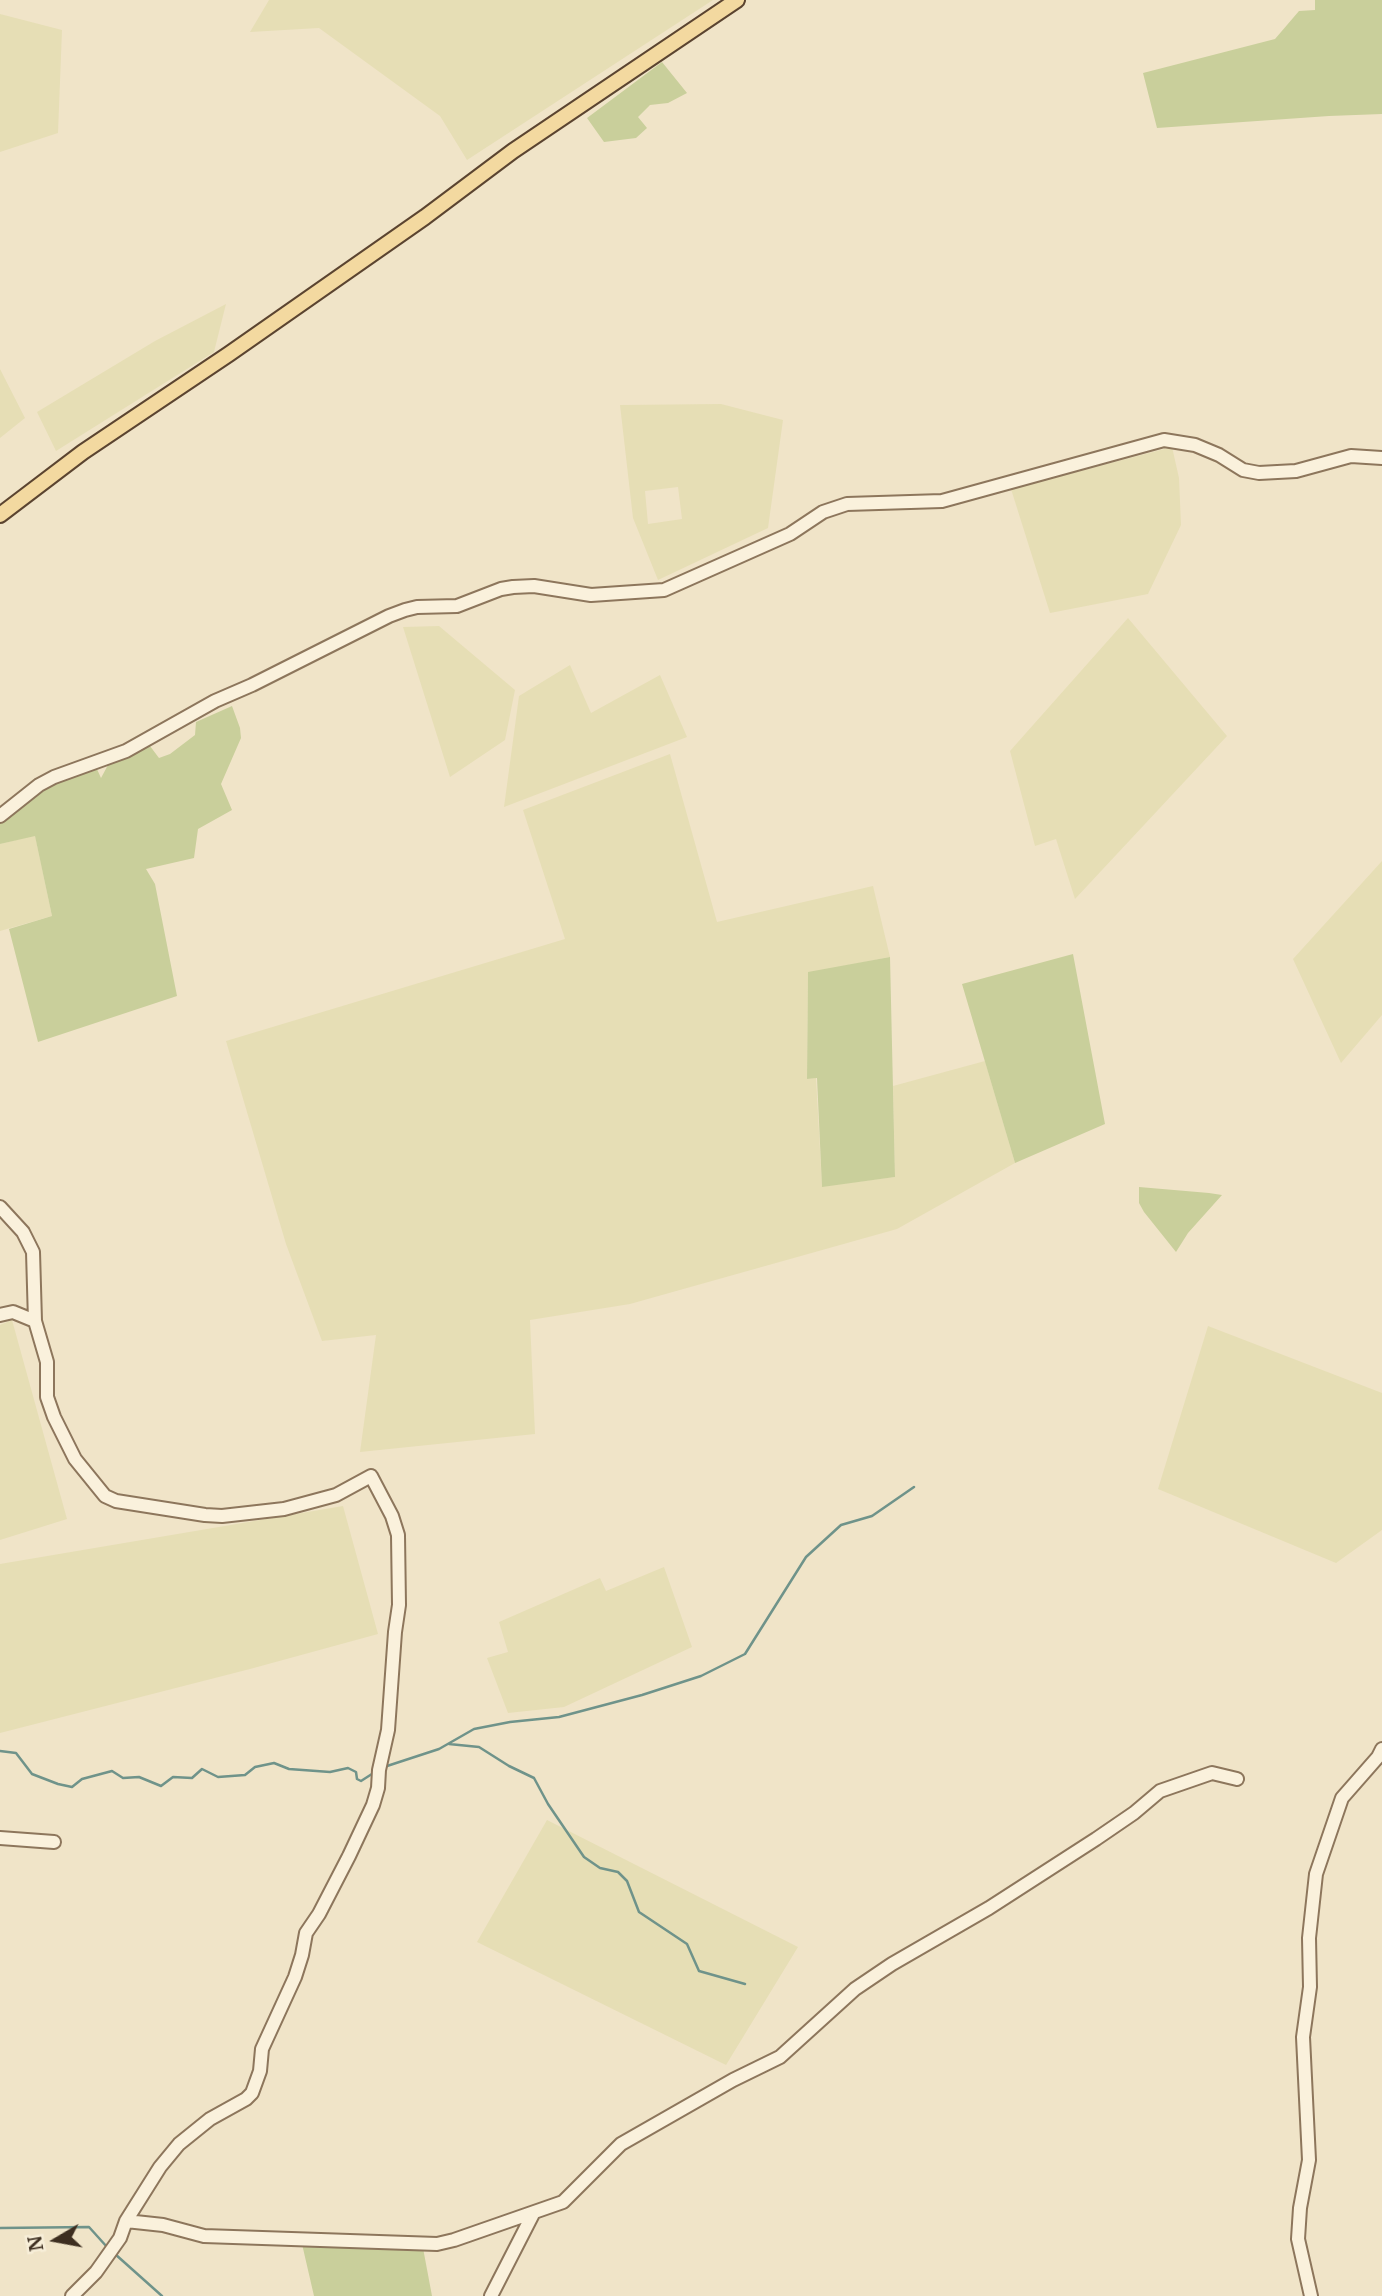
<!DOCTYPE html>
<html>
<head>
<meta charset="utf-8">
<style>
	body { margin:0 }
	#map { position:relative; width:1382px; height:2296px; overflow:hidden; background:#f0e4c8; font-family:Merriweather,serif }
	canvas { display:block }
	.north { position:absolute; left:21px; top:2205px; width:70px; height:70px; -webkit-text-stroke:5px #f7eed8; paint-order:stroke; rotate:260deg; font-size:19px; font-weight:700; line-height:28px; text-align:center; color:#3d2e20 }
	.north::after { content:''; display:block; margin:auto; width:24px; height:32px; background:#3d2e20; clip-path:polygon(50% 0,100% 100%,50% 72%,0 100%) }
</style>
</head>
<body>
<div id="map">
<canvas width="1382" height="2296"></canvas>
<div class="north">N</div>
</div>
<script>
const c = document.querySelector('canvas').getContext('2d');
c.lineJoin = 'round';
function fill(path, color) {
  c.fillStyle = color;
  c.fill(path, 'evenodd');
}
function poly(rows) {
  const path = new Path2D();
  for (const r of rows) {
    path.moveTo(r[0], r[1]);
    for (let i = 2; i < r.length; i += 2) path.lineTo(r[i], r[i + 1]);
  }
  return path;
}
function strokePath(path, color, width, dash) {
  c.strokeStyle = color;
  c.lineWidth = width;
  c.lineCap = dash ? 'butt' : 'round';
  c.setLineDash(dash || []);
  c.stroke(path);
}
const farmland = poly([
	[269,0,713,0,467,160,440,116,319,28,250,32],
	[0,14,62,30,58,133,0,152],
	[226,304,214,352,56,451,37,412,155,341],
	[0,369,25,418,0,438],
	[721,404,783,420,768,528,658,580,633,518,620,405],
	[678,487,682,519,648,524,645,491],
	[1172,447,1179,478,1181,525,1148,594,1050,613,1011,489],
	[1128,618,1227,736,1075,899,1056,839,1035,846,1010,751],
	[439,626,515,690,505,740,450,777,403,627],
	[570,665,591,713,660,675,687,737,504,807,519,696],
	[670,754,717,922,873,886,890,957,808,973,807,1079,816,1078,822,1186,895,1177,893,1086,985,1061,1015,1163,897,1229,630,1304,530,1320,535,1434,360,1452,376,1335,322,1341,286,1244,226,1041,565,939,523,810],
	[35,835,52,916,0,931,0,844],
	[1382,861,1382,1015,1341,1063,1293,959],
	[12,1320,67,1519,0,1540,0,1325],
	[1208,1326,1382,1393,1382,1530,1336,1563,1158,1489],
	[343,1506,378,1634,250,1669,0,1733,0,1564],
	[664,1567,692,1647,564,1707,508,1713,487,1658,508,1652,499,1622,600,1578,606,1591],
	[547,1820,798,1947,726,2065,477,1942]
]);
const green = poly([
	[1315,0,1382,0,1382,114,1329,116,1157,128,1143,73,1275,39,1299,11,1315,10],
	[662,62,687,93,668,103,650,105,638,117,647,128,636,138,604,142,587,118],
	[232,706,240,728,241,738,221,784,232,810,198,829,194,858,146,869,155,884,177,996,38,1042,9,929,52,916,35,836,0,844,0,823,53,784,96,767,101,778,108,765,150,746,159,758,170,754,195,735,196,722],
	[1073,954,1105,1124,1015,1163,962,984],
	[890,957,895,1177,822,1187,817,1078,807,1079,808,972],
	[1139,1187,1209,1193,1222,1195,1188,1233,1176,1252,1144,1212,1139,1203],
	[302,2244,423,2248,432,2296,314,2296]
]);
const stream = poly([
	[449,1744,479,1747,509,1766,534,1778,548,1804,584,1857,600,1868,618,1872,627,1881,639,1912,687,1944,699,1971,745,1984],
	[0,1751,16,1753,32,1774,58,1784,72,1787,82,1779,112,1771,123,1778,139,1777,161,1786,173,1777,192,1778,202,1769,218,1777,245,1775,255,1767,274,1763,289,1769,330,1772,348,1768,356,1772,357,1779,361,1781,375,1772],
	[384,1767,439,1749,474,1729,510,1722,559,1717,642,1695,701,1676,745,1654,806,1557,841,1525,872,1516,914,1487],
	[0,2228,89,2227,107,2247],
	[115,2254,162,2296]
]);
const minor = poly([
	[0,816,39,785,54,777,126,751,215,701,252,685,389,616,405,610,417,607,457,606,501,589,513,587,534,586,591,595,664,590,790,534,823,512,847,504,942,501,1164,440,1195,445,1219,455,1243,470,1259,473,1296,471,1351,456,1382,458],
	[0,1207,23,1232,33,1252,35,1321,47,1362,47,1397,54,1417,75,1459,105,1496,116,1501,205,1515,222,1516,284,1509,336,1495,371,1476,392,1516,398,1535,399,1605,395,1632,388,1730,379,1770,378,1788,373,1805,349,1856,319,1914,306,1933,302,1955,295,1977,262,2049,260,2071,252,2093,246,2099,210,2119,179,2144,160,2167,126,2221,120,2238,96,2272,72,2296],
	[0,1315,13,1312,35,1321],
	[0,1838,54,1842],
	[126,2221,163,2225,204,2236,437,2244,454,2240,563,2202,621,2144,733,2080,780,2057,855,1989,892,1964,989,1908,1096,1839,1134,1813,1160,1791,1212,1773,1237,1779],
	[491,2296,534,2212],
	[1311,2296,1298,2239,1300,2208,1309,2160,1303,2037,1310,1987,1309,1938,1316,1874,1342,1798,1378,1757,1382,1749]
]);
const major = poly([
	[0,515,83,452,229,354,425,217,513,151,737,0]
]);
fill(farmland, '#e6deb5');
fill(green, '#c9cf9b');
strokePath(stream, '#6f938a', 2.5);
strokePath(minor, '#8d765c', 16);
strokePath(major, '#5b4430', 18);
strokePath(minor, '#faf1dc', 12);
strokePath(major, '#f3d9a0', 14);
</script>
</body>
</html>
